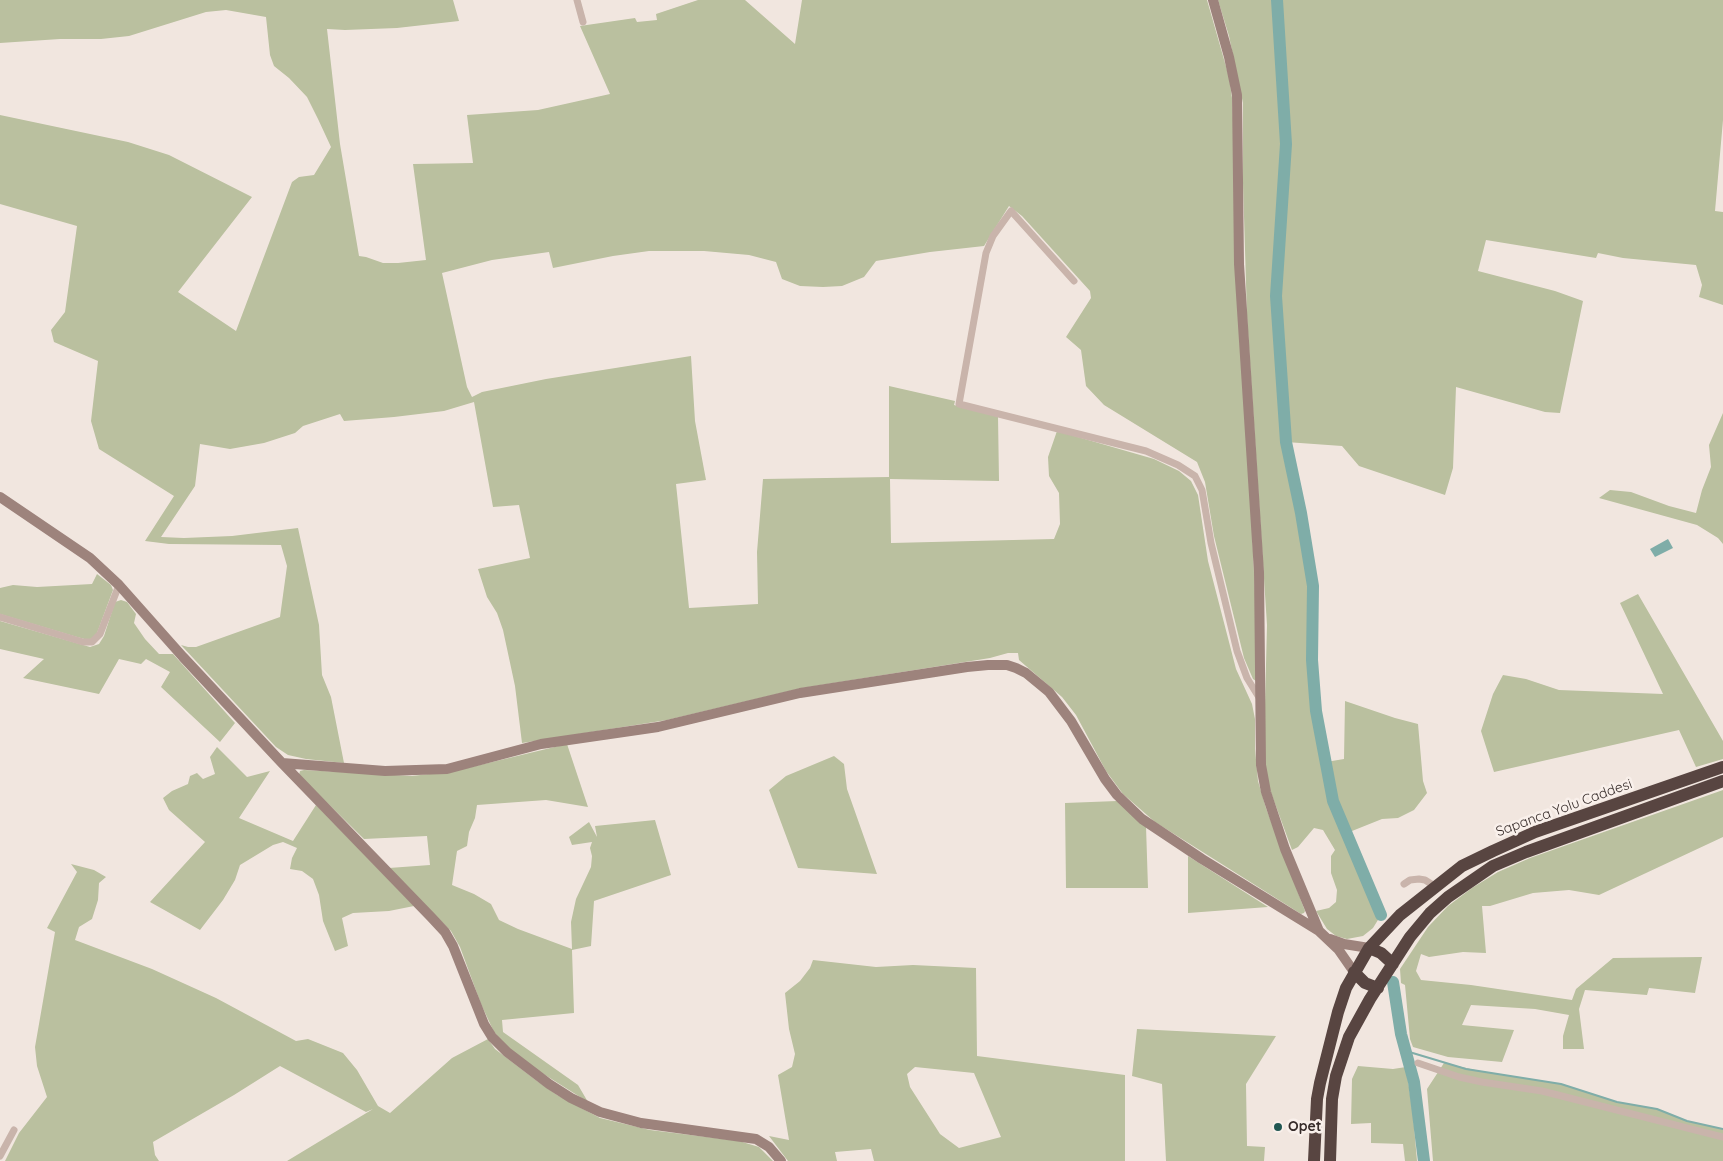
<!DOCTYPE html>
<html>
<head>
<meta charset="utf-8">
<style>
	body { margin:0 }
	canvas { display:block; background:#f1e6df }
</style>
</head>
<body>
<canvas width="1723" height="1161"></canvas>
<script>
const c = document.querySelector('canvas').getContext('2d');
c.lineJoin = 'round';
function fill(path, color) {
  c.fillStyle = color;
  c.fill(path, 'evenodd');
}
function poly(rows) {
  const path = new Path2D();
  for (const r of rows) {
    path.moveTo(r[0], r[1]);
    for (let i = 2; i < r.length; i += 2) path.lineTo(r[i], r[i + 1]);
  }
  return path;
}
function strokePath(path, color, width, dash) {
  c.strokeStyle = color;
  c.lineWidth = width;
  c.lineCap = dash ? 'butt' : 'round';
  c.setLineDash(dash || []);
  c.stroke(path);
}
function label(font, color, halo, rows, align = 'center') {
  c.font = font + ' Quicksand,sans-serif';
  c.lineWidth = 5;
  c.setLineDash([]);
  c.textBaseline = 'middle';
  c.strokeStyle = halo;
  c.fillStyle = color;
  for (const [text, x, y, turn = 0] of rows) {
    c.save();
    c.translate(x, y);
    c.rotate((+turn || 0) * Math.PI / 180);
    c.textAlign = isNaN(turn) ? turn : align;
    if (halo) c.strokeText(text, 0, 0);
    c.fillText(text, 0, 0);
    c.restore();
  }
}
const green = poly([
	[0,0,453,0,459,21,397,28,345,30,327,29,340,144,359,256,366,257,383,263,398,263,426,260,413,164,473,163,467,115,538,110,610,94,580,26,635,18,637,22,657,20,656,14,698,0,745,0,795,44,802,0,1207,0,1229,77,1232,98,1256,616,1256,681,1253,679,1244,658,1214,536,1205,482,1197,462,1104,405,1086,386,1081,350,1066,337,1091,298,1090,291,1022,216,1009,206,984,246,930,252,876,261,864,277,842,286,823,287,800,286,782,279,776,262,749,255,704,251,649,251,613,256,553,268,549,252,492,260,442,273,467,387,472,397,482,392,546,379,691,356,695,421,706,480,676,484,689,608,758,604,757,552,763,479,889,477,889,386,955,401,954,405,998,416,999,481,890,479,891,543,1054,539,1060,524,1059,493,1049,476,1048,457,1057,431,1154,459,1179,471,1191,481,1198,495,1208,561,1236,669,1252,704,1255,719,1255,749,1258,781,1266,808,1305,911,1304,913,1301,914,1282,902,1155,822,1123,794,1106,771,1076,715,1062,697,1019,660,1018,653,1008,653,990,658,802,688,667,720,522,743,515,686,503,630,497,613,487,597,478,569,530,558,519,505,493,507,474,402,444,411,394,417,344,421,340,414,303,426,295,433,264,443,230,449,200,444,195,486,161,537,184,538,232,536,298,528,319,625,322,675,331,697,344,763,306,759,288,755,276,747,181,645,188,647,196,647,280,617,287,566,281,545,169,544,145,541,174,496,99,449,91,421,98,361,54,342,51,330,65,312,77,226,0,204,0,115,128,142,169,155,252,197,178,292,236,331,292,182,299,177,314,175,331,147,318,119,307,97,289,78,274,66,270,55,266,17,226,10,206,12,129,36,101,39,60,39,0,43],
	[1218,0,1723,0,1723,120,1715,211,1723,212,1723,305,1699,297,1702,285,1696,265,1623,258,1598,253,1596,258,1486,240,1478,271,1555,291,1583,301,1560,413,1545,412,1456,387,1453,468,1445,495,1359,466,1342,446,1286,442,1313,586,1312,660,1316,711,1326,762,1344,759,1345,701,1395,718,1418,724,1423,781,1427,793,1414,810,1398,818,1382,819,1347,833,1381,915,1373,928,1363,936,1347,939,1336,936,1327,929,1316,911,1329,908,1336,902,1337,890,1331,873,1331,856,1335,850,1323,830,1314,828,1298,847,1292,850,1266,779,1264,744,1267,625,1247,316,1243,183,1243,103,1229,36],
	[1723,413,1723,544,1718,538,1697,525,1599,498,1610,490,1631,492,1669,506,1696,513,1702,490,1711,467,1709,445],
	[97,574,111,585,113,590,97,633,93,638,88,640,77,637,0,614,0,588,13,585,37,587,92,584],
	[1638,594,1723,741,1723,759,1696,767,1679,730,1494,772,1481,731,1493,694,1503,675,1526,679,1559,690,1663,694,1620,603],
	[121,600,127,602,136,614,134,623,145,639,159,654,173,654,235,723,220,742,161,687,170,672,146,659,141,664,119,659,99,694,23,678,44,659,0,649,0,621,90,647,99,644,104,636,115,602],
	[567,744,588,807,546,800,477,805,475,818,469,832,467,846,457,851,452,885,474,894,491,904,499,920,518,929,572,949,571,922,576,899,591,867,592,856,590,848,592,842,572,845,569,837,589,822,597,837,595,826,655,820,671,875,594,901,591,946,572,950,574,1013,502,1020,503,1032,578,1085,588,1102,534,1068,508,1048,494,1032,481,1004,460,947,451,931,389,868,430,865,427,836,364,839,299,775,300,771,304,770,412,776,455,771],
	[217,747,247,777,270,771,239,818,293,841,316,805,414,906,389,911,353,913,342,918,348,946,335,951,323,921,319,895,313,879,302,871,290,869,292,858,297,848,283,842,273,845,240,865,235,880,223,900,200,930,150,902,205,842,169,810,163,798,172,791,188,784,190,776,197,773,203,779,215,774,210,757],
	[834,756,844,764,847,789,877,874,798,868,769,790,786,776],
	[1723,790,1723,837,1599,895,1569,890,1533,893,1490,906,1482,906,1486,953,1463,952,1429,957,1421,954,1416,971,1421,980,1471,985,1572,1000,1576,989,1613,958,1702,957,1695,993,1649,988,1647,995,1585,990,1579,1009,1584,1049,1563,1049,1563,1036,1569,1015,1535,1009,1471,1005,1462,1025,1514,1030,1502,1062,1448,1057,1413,1047,1410,1039,1405,985,1401,983,1400,969,1428,927,1448,906,1472,888,1498,872,1530,858],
	[1117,801,1146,826,1148,888,1066,888,1065,803],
	[1188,856,1268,907,1188,913],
	[71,864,94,870,106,877,99,883,98,900,92,919,79,927,75,940,152,969,216,998,296,1041,308,1039,343,1053,357,1070,378,1106,390,1113,452,1058,488,1039,495,1049,537,1081,557,1095,600,1118,650,1130,739,1141,759,1147,773,1161,287,1161,373,1109,366,1112,280,1066,234,1095,153,1142,155,1155,159,1161,5,1161,19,1133,47,1097,37,1066,35,1047,55,932,47,928,77,872],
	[813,960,876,967,913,965,976,968,977,1056,1125,1075,1125,1161,874,1161,871,1149,835,1152,837,1161,788,1161,769,1136,789,1140,778,1075,792,1067,795,1054,789,1029,785,993,800,981,810,968],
	[915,1067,974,1073,1001,1137,959,1148,940,1134,910,1087,907,1074],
	[1137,1029,1276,1036,1246,1084,1247,1146,1265,1147,1264,1161,1166,1161,1162,1084,1132,1076],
	[1444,1063,1484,1072,1561,1084,1617,1102,1657,1109,1687,1121,1723,1129,1723,1161,1433,1161,1427,1089],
	[1358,1066,1393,1069,1406,1067,1413,1115,1417,1161,1405,1161,1403,1144,1371,1143,1371,1123,1351,1124,1352,1079]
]);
const water = poly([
	[1668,539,1673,548,1655,557,1650,549]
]);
const stream = poly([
	[1406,1051,1466,1069,1561,1084,1617,1102,1657,1109,1687,1121,1723,1129]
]);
const river = poly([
	[1277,0,1286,144,1276,296,1286,442,1301,513,1313,586,1312,660,1316,711,1333,801,1381,915],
	[1393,982,1401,1034,1414,1082,1424,1161]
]);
const street = poly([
	[577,0,583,22],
	[1074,281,1011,211,993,236,986,253,959,404,1146,451,1178,465,1195,476,1202,490,1211,543,1237,651,1247,678,1260,699],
	[0,617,83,642,92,642,100,634,119,585],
	[1404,884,1410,880,1419,879,1425,880,1436,887],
	[1418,1063,1459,1077,1482,1082,1542,1091,1723,1137],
	[0,1156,14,1130]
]);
const secondary = poly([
	[1213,0,1229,57,1237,95,1239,264,1259,572,1261,765,1266,792,1285,849,1319,931],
	[0,497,90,558,119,585,183,657,282,763,431,917,445,932,453,946,484,1024,492,1037,507,1052,549,1084,571,1098,600,1112,641,1123,756,1139,769,1147,781,1161],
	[282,763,385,771,447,769,541,744,658,727,800,693,967,667,988,665,1007,665,1016,668,1026,673,1049,692,1071,721,1105,779,1117,795,1142,819,1202,859,1319,931,1338,949,1354,972],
	[1330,939,1344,944,1369,948]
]);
const highway = poly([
	[1369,948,1381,953,1393,964],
	[1354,972,1365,983,1378,988],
	[1314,1161,1317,1099,1320,1083,1338,1012,1346,988,1369,948,1400,915,1462,866,1493,851,1535,832,1723,767],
	[1330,1161,1332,1099,1336,1076,1349,1037,1370,999,1410,937,1430,913,1448,897,1493,866,1526,852,1723,781]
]);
const markers = [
	[1278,1127,5,"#215752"]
];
const streetNames = [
	["Sapanca Yolu Caddesi",1564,808,-20]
];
const poiNames = [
	["Opet",1288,1127]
];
fill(green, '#bac09f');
fill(water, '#7fada8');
strokePath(stream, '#7fada8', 2);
strokePath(river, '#7fada8', 12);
strokePath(street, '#c9b4ab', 7);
strokePath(secondary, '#9d837c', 10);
strokePath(highway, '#584541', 12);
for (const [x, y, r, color] of markers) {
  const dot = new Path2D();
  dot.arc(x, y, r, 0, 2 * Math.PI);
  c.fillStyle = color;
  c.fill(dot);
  strokePath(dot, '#f9f0eb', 2);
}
label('14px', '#372c2a', '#f9f0eb', streetNames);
label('bold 14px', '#372c2a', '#f9f0eb', poiNames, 'left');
</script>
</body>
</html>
